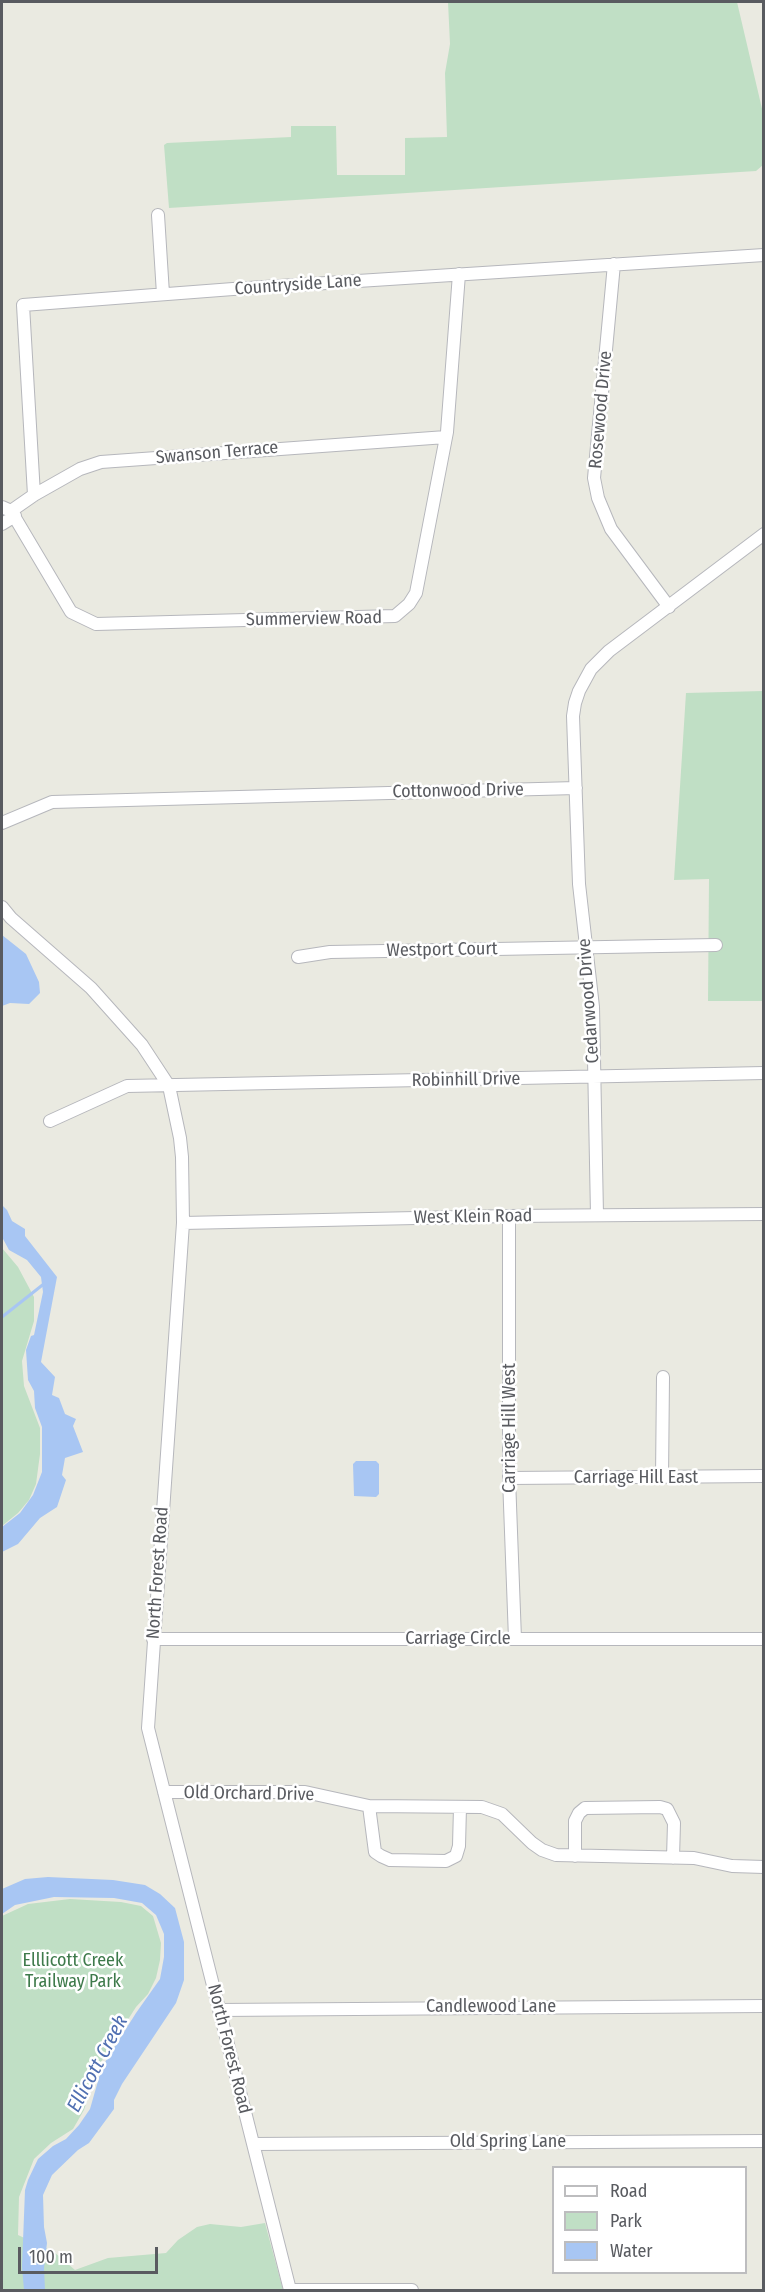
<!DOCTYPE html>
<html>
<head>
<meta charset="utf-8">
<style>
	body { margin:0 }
	#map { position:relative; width:765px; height:2292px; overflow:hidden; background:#eaeae1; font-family:"Fira Sans Condensed",sans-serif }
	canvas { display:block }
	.frame { position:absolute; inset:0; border:3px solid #595b60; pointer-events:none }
	.legend { position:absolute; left:552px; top:2166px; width:195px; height:108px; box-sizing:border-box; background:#fff; border:2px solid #bdbdbf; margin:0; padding:8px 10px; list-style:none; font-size:18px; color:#595b60 }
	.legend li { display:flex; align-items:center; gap:12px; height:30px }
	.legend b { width:30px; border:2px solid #bdbdbf }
	.scale { position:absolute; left:18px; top:2247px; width:140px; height:27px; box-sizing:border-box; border:3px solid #595b60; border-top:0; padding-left:8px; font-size:18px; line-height:21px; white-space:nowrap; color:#595b60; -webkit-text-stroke:4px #fff; paint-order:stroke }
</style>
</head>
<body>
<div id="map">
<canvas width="765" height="2292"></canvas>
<div class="frame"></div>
<ul class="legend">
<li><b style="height:8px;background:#fff"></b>Road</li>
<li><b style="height:16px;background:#c0dfc5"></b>Park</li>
<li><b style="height:16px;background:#a8c6f3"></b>Water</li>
</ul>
<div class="scale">100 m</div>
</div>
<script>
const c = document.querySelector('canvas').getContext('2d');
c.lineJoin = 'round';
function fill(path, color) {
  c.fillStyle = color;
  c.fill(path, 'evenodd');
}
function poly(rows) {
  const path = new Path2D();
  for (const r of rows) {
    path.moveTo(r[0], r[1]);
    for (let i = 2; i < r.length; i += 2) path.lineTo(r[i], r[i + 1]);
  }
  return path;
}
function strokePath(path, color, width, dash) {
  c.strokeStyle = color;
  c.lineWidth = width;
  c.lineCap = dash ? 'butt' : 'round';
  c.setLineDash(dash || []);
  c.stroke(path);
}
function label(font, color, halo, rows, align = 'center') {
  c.font = font + ' "Fira Sans Condensed",sans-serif';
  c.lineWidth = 5;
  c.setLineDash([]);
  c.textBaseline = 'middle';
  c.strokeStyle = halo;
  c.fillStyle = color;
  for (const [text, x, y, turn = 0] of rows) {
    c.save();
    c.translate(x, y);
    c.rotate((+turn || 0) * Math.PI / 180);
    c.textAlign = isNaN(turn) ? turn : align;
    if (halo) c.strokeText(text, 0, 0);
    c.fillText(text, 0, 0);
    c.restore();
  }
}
const green = poly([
	[448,2,737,2,763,113,763,165,756,171,169,208,164,145,167,143,291,137,291,126,336,126,337,175,405,175,405,138,447,137,445,73,450,44],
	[763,691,763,1001,708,1001,709,879,674,880,686,693],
	[2,1248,18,1267,34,1297,34,1321,22,1361,24,1386,40,1428,40,1454,36,1484,29,1500,18,1513,2,1526],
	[70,1899,121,1902,141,1906,153,1916,161,1943,160,1960,156,1978,148,1994,136,2007,99,2065,96,2081,90,2092,84,2110,73,2129,51,2143,34,2159,19,2197,18,2235,54,2252,75,2270,108,2258,166,2253,178,2240,197,2227,210,2224,241,2227,265,2223,283,2290,2,2290,2,1916,28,1904]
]);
const water = poly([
	[2,935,26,954,39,982,40,993,29,1004,10,1003,2,1006],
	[2,1205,7,1210,12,1221,25,1229,25,1236,57,1277,41,1362,55,1377,52,1395,59,1398,65,1414,76,1419,73,1426,83,1452,65,1458,62,1475,66,1480,57,1507,40,1518,18,1544,2,1552,2,1527,20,1513,33,1495,42,1472,42,1427,35,1408,34,1391,28,1380,26,1350,31,1336,34,1335,43,1292,41,1277,27,1260,9,1250,2,1237],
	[356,1461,376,1461,379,1464,379,1494,376,1497,354,1496,353,1464],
	[48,1877,113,1880,145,1885,160,1894,175,1908,184,1942,184,1980,176,2003,122,2084,114,2100,114,2109,89,2143,78,2150,52,2175,43,2195,44,2227,47,2243,44,2268,45,2290,24,2290,22,2267,25,2190,28,2180,38,2159,53,2146,66,2139,79,2125,90,2109,102,2067,136,2013,160,1979,164,1957,164,1934,156,1915,142,1903,114,1898,54,1897,15,1905,2,1914,2,1889,25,1879]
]);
const stream = poly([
	[2,1317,45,1283]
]);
const minor = poly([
	[158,215,163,294],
	[614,264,594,478,598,498,611,529,669,607],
	[34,495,23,305,233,289,764,255],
	[2,507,11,511,71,612,96,624,395,616,409,604,416,593,447,432,459,274],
	[11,511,34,495,80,469,101,462,446,437],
	[2,524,15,516],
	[2,823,52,802,576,788],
	[2,907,11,918,91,988,142,1045,169,1086,180,1138,182,1157,183,1223,148,1728,290,2290,412,2290],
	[298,957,330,952,716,945],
	[50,1121,127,1086,764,1073],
	[597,1215,593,1007,579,884,573,716,575,703,579,691,591,669,609,651,764,534],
	[509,1216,509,1478,515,1639],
	[183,1223,509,1216,764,1214],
	[509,1478,764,1476],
	[662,1478,663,1377],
	[153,1639,764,1639],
	[164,1792,305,1792,369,1806,482,1807,502,1814,532,1843,542,1850,556,1855,694,1858,732,1866,764,1867],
	[369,1806,375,1852,381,1856,390,1860,446,1861,456,1856,459,1846,460,1807],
	[575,1856,575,1821,579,1813,585,1808,660,1807,667,1809,674,1823,673,1858],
	[219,2010,764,2006],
	[253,2144,764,2141]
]);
const streetNames = [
	["Countryside Lane",298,285,-4],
	["Rosewood Drive",601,410,-85],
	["Swanson Terrace",217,453,-5],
	["Summerview Road",314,619,-1],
	["Cottonwood Drive",458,791,-1],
	["Westport Court",442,950,-1],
	["Cedarwood Drive",589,1001,-94],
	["Robinhill Drive",466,1080,-1],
	["West Klein Road",473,1217,-1],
	["Carriage Hill West",510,1428,-90],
	["Carriage Hill East",636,1478],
	["North Forest Road",158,1573,-86],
	["Carriage Circle",458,1639],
	["Old Orchard Drive",249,1794,1],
	["Candlewood Lane",491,2007],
	["North Forest Road",229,2049,76],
	["Old Spring Lane",508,2142]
];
const parkNames = [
	["Elllicott Creek",73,1961],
	["Trailway Park",73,1982]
];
const waterNames = [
	["Ellicott Creek",98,2064,-62]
];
fill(green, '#c0dfc5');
fill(water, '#a8c6f3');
strokePath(stream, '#a8c6f3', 3);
strokePath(minor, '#b6b7bc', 14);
strokePath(minor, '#fff', 12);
label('18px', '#595b60', '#fff', streetNames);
label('18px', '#3e7a4b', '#fff', parkNames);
label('italic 20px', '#506fb1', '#fff', waterNames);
</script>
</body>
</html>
